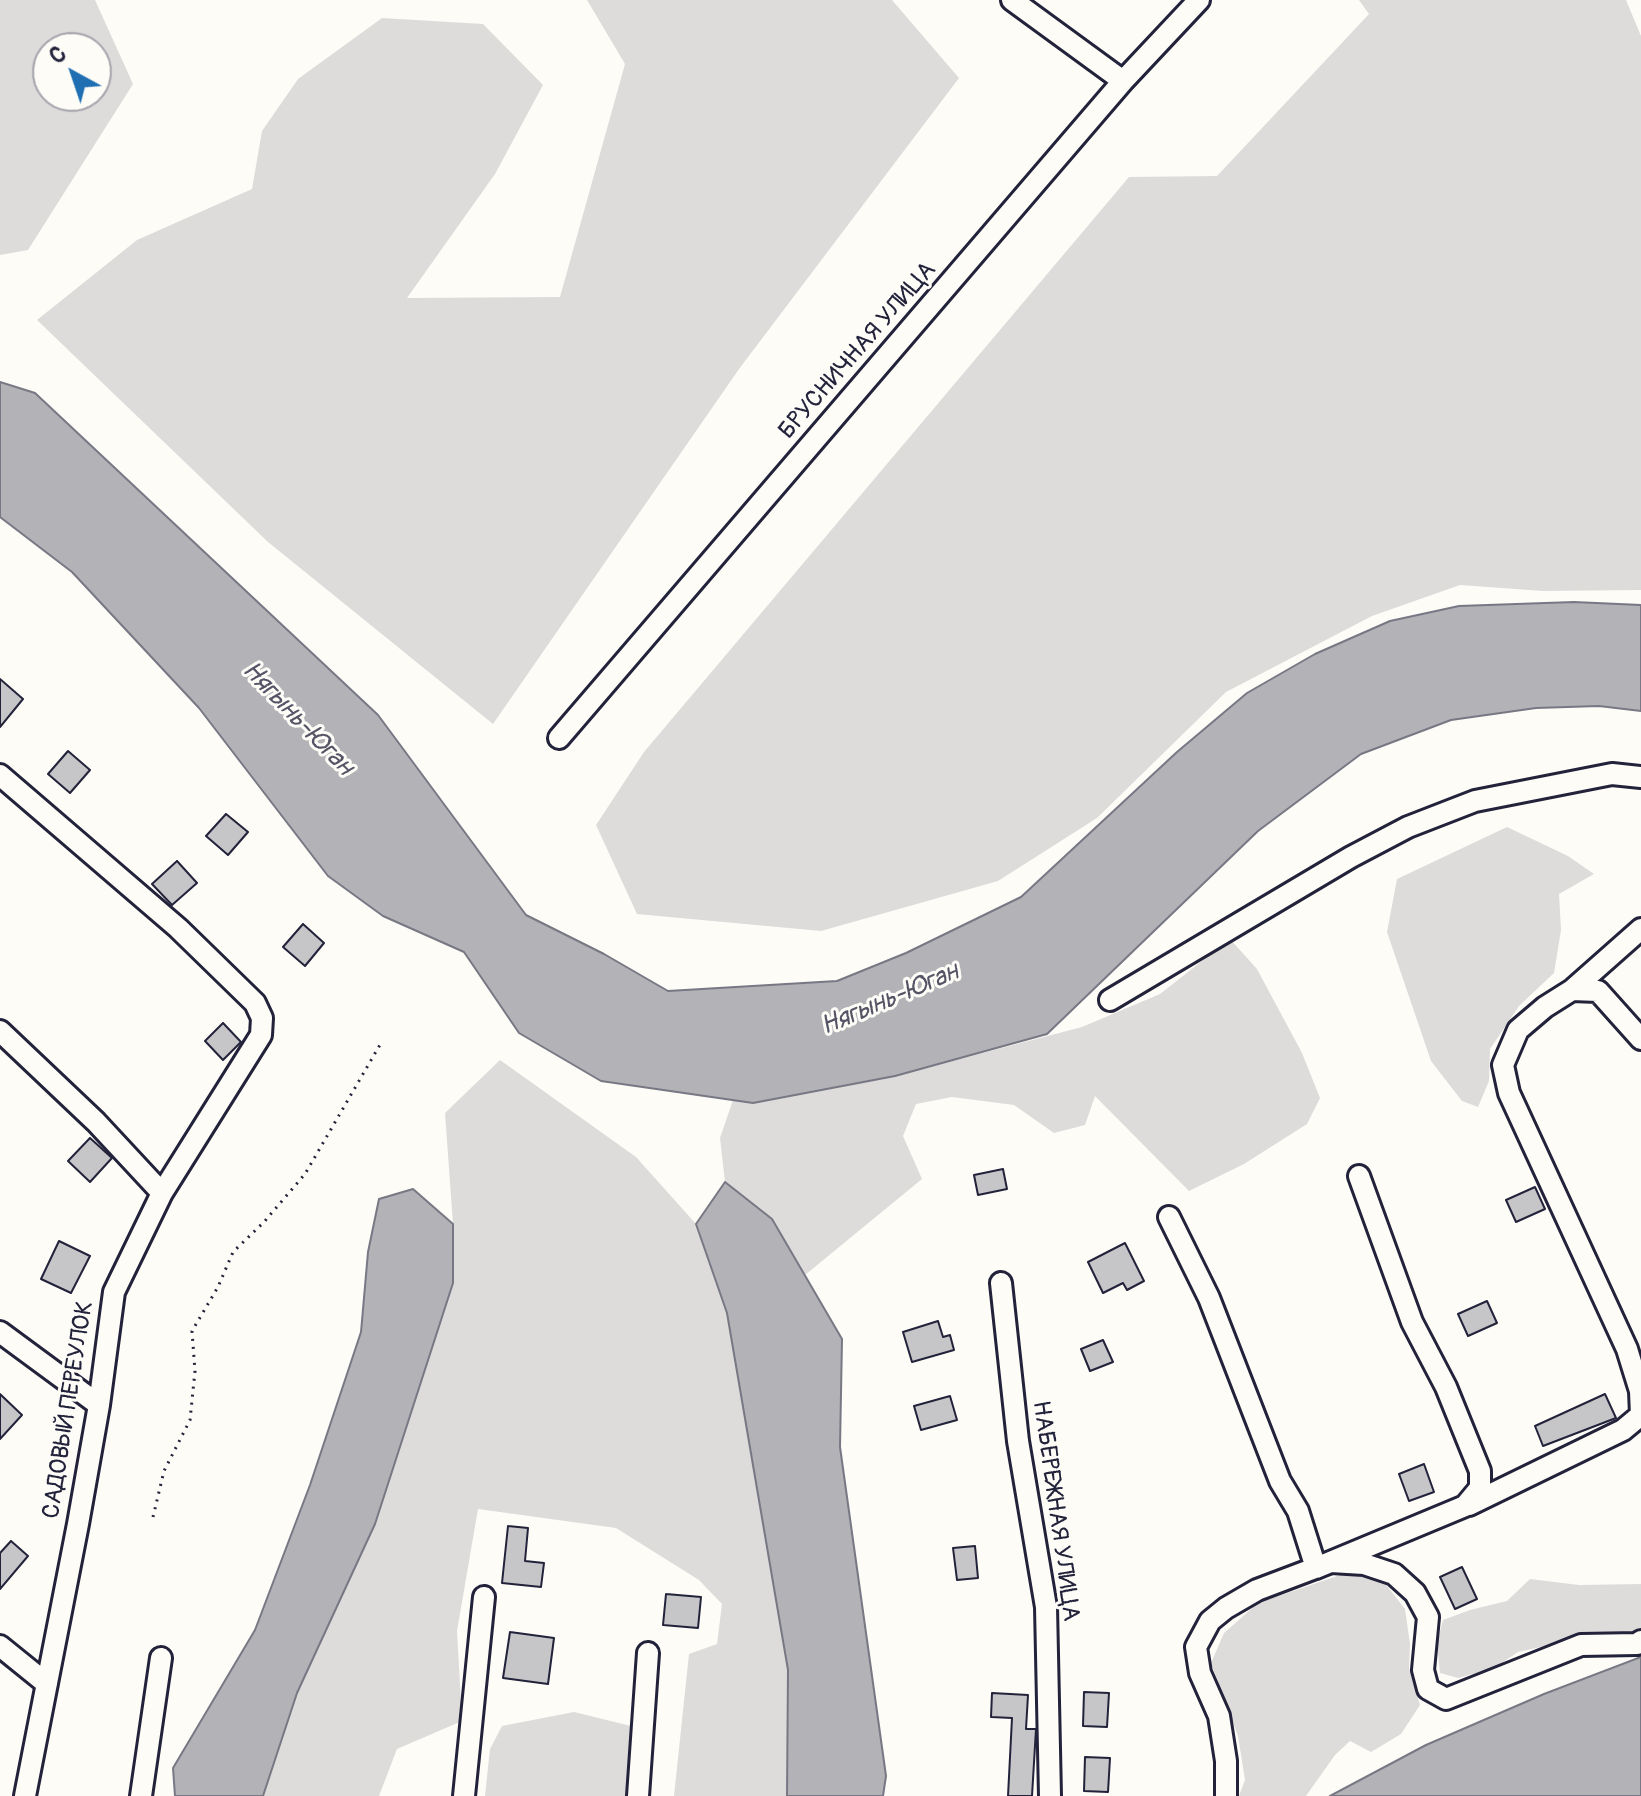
<!DOCTYPE html>
<html>
<head>
<meta charset="utf-8">
<style>
	body { margin:0 }
	#map { position:relative; width:1641px; height:1796px; overflow:hidden; background:#fdfcf7; font-family:Pangolin,sans-serif }
	canvas { display:block }
	.north { position:absolute; left:32px; top:32px; width:80px; height:80px; box-sizing:border-box; background:#fdfcf7; border:2px solid #a5a5ac; border-radius:50%; rotate:320deg; font-size:22px; font-weight:700; line-height:32px; text-align:center; color:#22223b }
	.north::after { content:''; display:block; margin:auto; width:28px; height:36px; background:#1f6fb2; clip-path:polygon(50% 0,100% 100%,50% 72%,0 100%) }
</style>
</head>
<body>
<div id="map">
<canvas width="1641" height="1796"></canvas>
<div class="north">С</div>
</div>
<script>
const c = document.querySelector('canvas').getContext('2d');
c.lineJoin = 'round';
function fill(path, color) {
  c.fillStyle = color;
  c.fill(path, 'evenodd');
}
function poly(rows) {
  const path = new Path2D();
  for (const r of rows) {
    path.moveTo(r[0], r[1]);
    for (let i = 2; i < r.length; i += 2) path.lineTo(r[i], r[i + 1]);
  }
  return path;
}
function strokePath(path, color, width, dash) {
  c.strokeStyle = color;
  c.lineWidth = width;
  c.lineCap = dash ? 'butt' : 'round';
  c.setLineDash(dash || []);
  c.stroke(path);
}
function label(font, color, halo, rows, align = 'center') {
  c.font = font + ' Pangolin,sans-serif';
  c.lineWidth = 6;
  c.setLineDash([]);
  c.textBaseline = 'middle';
  c.strokeStyle = halo;
  c.fillStyle = color;
  for (const [text, x, y, turn = 0] of rows) {
    c.save();
    c.translate(x, y);
    c.rotate((+turn || 0) * Math.PI / 180);
    c.textAlign = isNaN(turn) ? turn : align;
    if (halo) c.strokeText(text, 0, 0);
    c.fillText(text, 0, 0);
    c.restore();
  }
}
const green = poly([
	[0,0,95,0,133,84,28,250,0,255],
	[48,48,96,48,96,96,48,96],
	[587,0,892,0,959,78,739,369,493,724,268,542,37,320,137,240,252,189,262,131,298,79,382,18,483,24,543,85,495,174,407,298,560,297,625,64],
	[1359,0,1626,0,1641,36,1641,590,1543,591,1460,585,1372,616,1226,692,1097,818,998,881,821,931,637,914,596,825,644,752,1129,177,1217,176,1369,14],
	[1507,827,1568,856,1594,874,1559,894,1561,930,1554,973,1519,1006,1490,1049,1489,1081,1478,1107,1462,1101,1431,1061,1387,932,1397,879],
	[1230,939,1257,969,1302,1053,1320,1098,1307,1124,1244,1164,1189,1191,1095,1096,1085,1125,1054,1133,1014,1105,952,1097,916,1104,903,1136,922,1179,805,1275,772,1219,725,1182,720,1138,733,1100,895,1076,1082,1027,1160,994],
	[500,1060,636,1157,696,1224,727,1313,788,1670,787,1796,674,1796,689,1654,717,1644,722,1604,699,1580,616,1528,478,1509,457,1631,462,1721,397,1749,379,1796,263,1796,297,1693,375,1524,453,1283,453,1224,445,1113],
	[1346,1573,1384,1582,1405,1609,1410,1644,1409,1668,1420,1705,1401,1734,1371,1752,1350,1741,1335,1755,1306,1796,1239,1796,1245,1780,1238,1736,1211,1663,1224,1633,1258,1603],
	[1530,1579,1579,1585,1641,1584,1641,1629,1619,1639,1599,1634,1518,1652,1494,1668,1458,1678,1440,1673,1437,1643,1443,1620,1470,1610,1507,1601],
	[574,1712,631,1726,626,1796,485,1796,490,1749,502,1726]
]);
const water = poly([
	[0,382,35,393,378,715,526,915,604,954,668,991,837,981,906,953,1021,897,1177,752,1247,693,1315,654,1390,621,1459,606,1574,602,1641,605,1641,711,1599,706,1536,708,1451,720,1361,754,1258,831,1047,1034,895,1076,753,1103,601,1081,519,1033,464,952,383,916,328,876,199,708,72,572,0,517,0,382],
	[725,1182,772,1219,842,1339,840,1447,886,1776,883,1796,787,1796,788,1670,727,1313,696,1224,725,1182],
	[413,1189,453,1224,453,1283,375,1524,297,1693,263,1796,175,1796,173,1768,255,1630,310,1485,361,1332,368,1252,379,1199,413,1189],
	[1641,1657,1641,1796,1330,1796,1426,1745,1544,1694,1641,1657]
]);
const building = poly([
	[0,679,23,699,0,727,0,679],
	[68,751,90,770,70,793,48,774,68,751],
	[226,814,248,832,228,855,206,836,226,814],
	[177,861,197,883,172,905,152,884,177,861],
	[303,924,324,943,305,966,283,947,303,924],
	[223,1023,241,1042,223,1060,205,1041,223,1023],
	[90,1138,112,1158,90,1182,68,1161,90,1138],
	[1003,1169,1007,1189,978,1195,974,1175,1003,1169],
	[1535,1187,1545,1209,1516,1222,1506,1200,1535,1187],
	[59,1241,90,1256,71,1293,41,1279,59,1241],
	[1125,1243,1144,1281,1127,1290,1123,1283,1103,1293,1088,1262,1125,1243],
	[1487,1301,1497,1323,1468,1336,1458,1314,1487,1301],
	[938,1321,943,1337,950,1335,954,1350,912,1362,903,1332,938,1321],
	[1103,1340,1113,1362,1090,1371,1081,1349,1103,1340],
	[0,1394,22,1415,0,1439,0,1394],
	[1605,1394,1616,1418,1543,1446,1535,1426,1605,1394],
	[950,1396,957,1420,921,1430,914,1406,950,1396],
	[1424,1464,1434,1492,1409,1501,1399,1474,1424,1464],
	[508,1526,528,1528,525,1561,544,1563,541,1587,502,1583,508,1526],
	[11,1541,28,1556,0,1589,0,1553,11,1541],
	[975,1546,978,1578,957,1580,953,1548,975,1546],
	[1462,1567,1477,1599,1455,1609,1440,1577,1462,1567],
	[666,1594,701,1597,698,1628,663,1625,666,1594],
	[510,1632,554,1638,548,1684,503,1678,510,1632],
	[1084,1692,1109,1693,1107,1727,1083,1726,1084,1692],
	[992,1693,1028,1695,1026,1729,1036,1729,1032,1796,1008,1796,1012,1718,991,1717,992,1693],
	[1085,1757,1110,1758,1108,1792,1084,1791,1085,1757]
]);
const path = poly([
	[153,1517,164,1471,190,1420,195,1371,192,1331,218,1287,233,1252,264,1222,305,1174,381,1043]
]);
const minor = poly([
	[1012,0,1123,81],
	[559,738,1123,81,1199,0],
	[0,775,178,928,255,1003,262,1018,261,1035,162,1193,114,1292,99,1405,78,1524,25,1796],
	[1572,990,1641,929],
	[1110,1000,1351,857,1408,827,1475,801,1612,774,1641,777],
	[0,1031,96,1122,162,1193],
	[1169,1217,1209,1298,1280,1481,1298,1511,1316,1568,1465,1506,1480,1488,1480,1471,1446,1387,1412,1322,1359,1176],
	[1001,1283,1018,1441,1046,1607,1050,1796],
	[0,1332,99,1405],
	[1469,1505,1623,1430,1641,1415,1640,1391,1627,1349,1509,1093,1503,1065,1518,1030,1545,1007,1572,990,1598,991,1641,1039],
	[0,1646,47,1684],
	[141,1796,161,1658],
	[464,1796,484,1597],
	[638,1796,648,1653],
	[1226,1796,1226,1761,1219,1716,1200,1673,1196,1647,1210,1621,1226,1608,1257,1590,1331,1562,1364,1564,1394,1574,1415,1593,1428,1617,1423,1670,1428,1689,1446,1699,1581,1645,1637,1644,1641,1641]
]);
const streetNames = [
	["БРУСНИЧНАЯ УЛИЦА",858,351,-49],
	["САДОВЫЙ ПЕРЕУЛОК",69,1410,-81],
	["НАБЕРЕЖНАЯ УЛИЦА",1055,1511,82]
];
const waterNames = [
	["Нягынь-Юган",297,719,46],
	["Нягынь-Юган",890,1000,-23]
];
fill(green, '#dddcdb');
fill(water, '#b2b2b7');
strokePath(water, '#787885', 2);
fill(building, '#c6c6c8');
strokePath(building, '#22223b', 2);
strokePath(minor, '#22223b', 26);
strokePath(path, '#22223b', 3, [2, 6]);
strokePath(minor, '#fdfcf7', 20);
label('24px', '#22223b', '#fdfcf7', streetNames);
label('italic 26px', '#545466', '#fdfcf7', waterNames);
</script>
</body>
</html>
